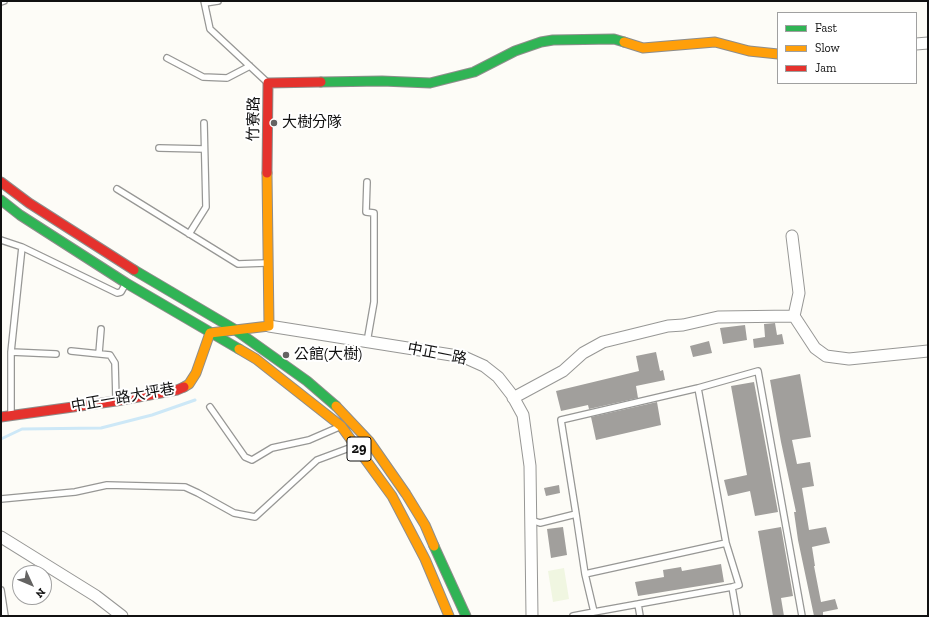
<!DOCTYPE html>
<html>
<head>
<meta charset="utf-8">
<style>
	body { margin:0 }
	#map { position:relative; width:929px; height:617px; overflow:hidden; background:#fdfcf7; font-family:"Zilla Slab",serif }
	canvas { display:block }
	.frame { position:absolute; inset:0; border:2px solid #111; pointer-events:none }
	.legend { position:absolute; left:777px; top:12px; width:140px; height:72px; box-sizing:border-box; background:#fff; border:1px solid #a0a0a0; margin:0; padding:5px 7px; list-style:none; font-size:12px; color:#111 }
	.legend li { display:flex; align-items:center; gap:8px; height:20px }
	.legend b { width:20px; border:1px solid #a0a0a0 }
	.north { position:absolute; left:12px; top:565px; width:40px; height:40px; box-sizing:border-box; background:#fff; border:1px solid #a0a0a0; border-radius:50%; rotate:134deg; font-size:11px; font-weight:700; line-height:16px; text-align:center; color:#111 }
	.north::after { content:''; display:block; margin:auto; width:14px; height:18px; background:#646362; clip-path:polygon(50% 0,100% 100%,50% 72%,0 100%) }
</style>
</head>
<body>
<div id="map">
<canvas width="929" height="617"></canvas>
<div class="frame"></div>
<ul class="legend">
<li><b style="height:5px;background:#30b455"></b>Fast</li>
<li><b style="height:5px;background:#ff9f0a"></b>Slow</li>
<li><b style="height:5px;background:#e5322d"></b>Jam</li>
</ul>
<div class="north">N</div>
</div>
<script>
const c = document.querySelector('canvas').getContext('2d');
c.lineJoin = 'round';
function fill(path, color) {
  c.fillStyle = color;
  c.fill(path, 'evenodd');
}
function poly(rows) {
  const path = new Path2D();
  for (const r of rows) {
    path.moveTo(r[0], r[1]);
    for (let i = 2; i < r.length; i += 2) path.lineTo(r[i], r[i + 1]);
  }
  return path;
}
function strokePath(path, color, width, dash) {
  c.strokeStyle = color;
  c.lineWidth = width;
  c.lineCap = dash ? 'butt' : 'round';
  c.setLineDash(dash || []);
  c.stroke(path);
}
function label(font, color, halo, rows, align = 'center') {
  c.font = font + ' "Zilla Slab","Noto Sans TC",serif';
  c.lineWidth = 4;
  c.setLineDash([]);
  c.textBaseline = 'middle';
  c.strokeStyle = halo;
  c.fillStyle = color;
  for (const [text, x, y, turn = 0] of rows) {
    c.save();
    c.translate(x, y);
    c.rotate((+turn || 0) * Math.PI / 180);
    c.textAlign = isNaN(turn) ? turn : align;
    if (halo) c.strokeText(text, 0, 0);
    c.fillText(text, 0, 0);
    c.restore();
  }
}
const pitch = poly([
	[564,568,569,599,553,602,548,571]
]);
const stream = poly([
	[1,439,22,429,101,428,152,415,195,400]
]);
const building = poly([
	[775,323,777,335,782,334,784,344,754,348,753,339,765,337,764,324],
	[745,325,747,340,723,344,720,328],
	[709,341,712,353,693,357,690,346],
	[656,352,660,371,663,370,665,380,636,386,638,398,589,409,588,405,561,411,556,391,639,371,636,356],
	[800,374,811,437,792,440,797,464,810,462,814,486,802,488,809,530,826,527,830,543,812,547,815,566,814,566,821,602,835,599,838,609,823,612,823,616,814,616,798,540,794,512,796,512,781,442,770,380],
	[754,382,778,512,755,516,750,491,728,496,724,480,747,475,731,386],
	[657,402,661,425,596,440,591,417],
	[559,485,560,493,546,496,544,488],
	[563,527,567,555,551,558,547,529],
	[781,527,793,596,781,598,784,616,773,616,758,531],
	[721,564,724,582,638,596,635,582,664,577,663,570,681,567,682,571]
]);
const lane = poly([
	[204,1,210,29,268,83],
	[1,2,4,1],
	[205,3,218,1],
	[167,58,203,77,227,78,250,66],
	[159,148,204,149],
	[117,189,238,264,266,263],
	[189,234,206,207,204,123],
	[1,240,22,247],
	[367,342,374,302,374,213,366,212,367,182],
	[71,351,110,355,115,363,116,399],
	[11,352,56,354],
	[99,353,101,329],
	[698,388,758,371,802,616],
	[210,407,245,457,252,460,272,448,309,440,339,427],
	[11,415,11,352,22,247,117,293,121,292,125,285],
	[1,499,75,492,107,485,185,487,198,493,234,513,255,517,317,460,352,447],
	[531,520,540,523,576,514,585,574,726,543,698,388,561,420,576,514],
	[585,574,594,612,732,587,739,585,726,543],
	[732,587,737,616],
	[1,590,5,616],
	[638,604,640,616],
	[573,616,594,612]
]);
const street = poly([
	[916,44,928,43],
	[792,236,799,293,794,316,815,348,826,356,849,359,928,351],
	[269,326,464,357,484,366,498,377,512,395,523,415,530,466,532,616],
	[513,398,563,371,583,353,603,342,668,326,683,325,718,317,794,316],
	[1,537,96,596,122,616]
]);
const fast = poly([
	[321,82,382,81,430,83,474,72,515,51,541,42,553,40,614,39,624,42],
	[1,200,20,215,126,283,239,349],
	[134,270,234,329,307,381,336,406],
	[434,546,466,616]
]);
const slow = poly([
	[624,42,643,48,715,42,749,51,778,54],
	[239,349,256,359,341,426,392,496,425,559,449,616],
	[184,387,189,384,196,373,210,333,269,326,267,173],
	[336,406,369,441,406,494,425,525,434,546]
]);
const jam = poly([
	[267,173,268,83,321,82],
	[1,182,29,203,134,270],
	[1,417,116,401,177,390,184,387]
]);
const markers = [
	[274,123,4,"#646362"],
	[286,355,4,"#646362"]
];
const shields = [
	[359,449,24]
];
const shieldNames = [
	["29",359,449]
];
const streetNames = [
	["竹寮路",254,119,-89],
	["中正一路",437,354,11],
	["中正一路大坪巷",123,398,-10]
];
const poiNames = [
	["大樹分隊",282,123],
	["公館(大樹)",294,355]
];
fill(pitch, '#f0f6e1');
strokePath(stream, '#cde8f7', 3);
fill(building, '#a19f9c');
strokePath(lane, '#979795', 8);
strokePath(street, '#979795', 13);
strokePath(fast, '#8e8d8b', 11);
strokePath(slow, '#8e8d8b', 11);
strokePath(jam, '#8e8d8b', 11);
strokePath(lane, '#fffffe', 5.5);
strokePath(street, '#fffffe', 11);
strokePath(fast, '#30b455', 9);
strokePath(slow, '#ff9f0a', 9);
strokePath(jam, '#e5322d', 9);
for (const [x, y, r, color] of markers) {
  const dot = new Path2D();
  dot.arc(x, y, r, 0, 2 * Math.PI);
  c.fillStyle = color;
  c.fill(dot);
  strokePath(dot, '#fff', 1.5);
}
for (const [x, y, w] of shields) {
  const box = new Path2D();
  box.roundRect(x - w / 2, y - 12, w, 24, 3);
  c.fillStyle = '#fff';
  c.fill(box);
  strokePath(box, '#111', 1);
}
label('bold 14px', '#111', null, shieldNames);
label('15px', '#111', '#fff', streetNames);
label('15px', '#111', '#fff', poiNames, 'left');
</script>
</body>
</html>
